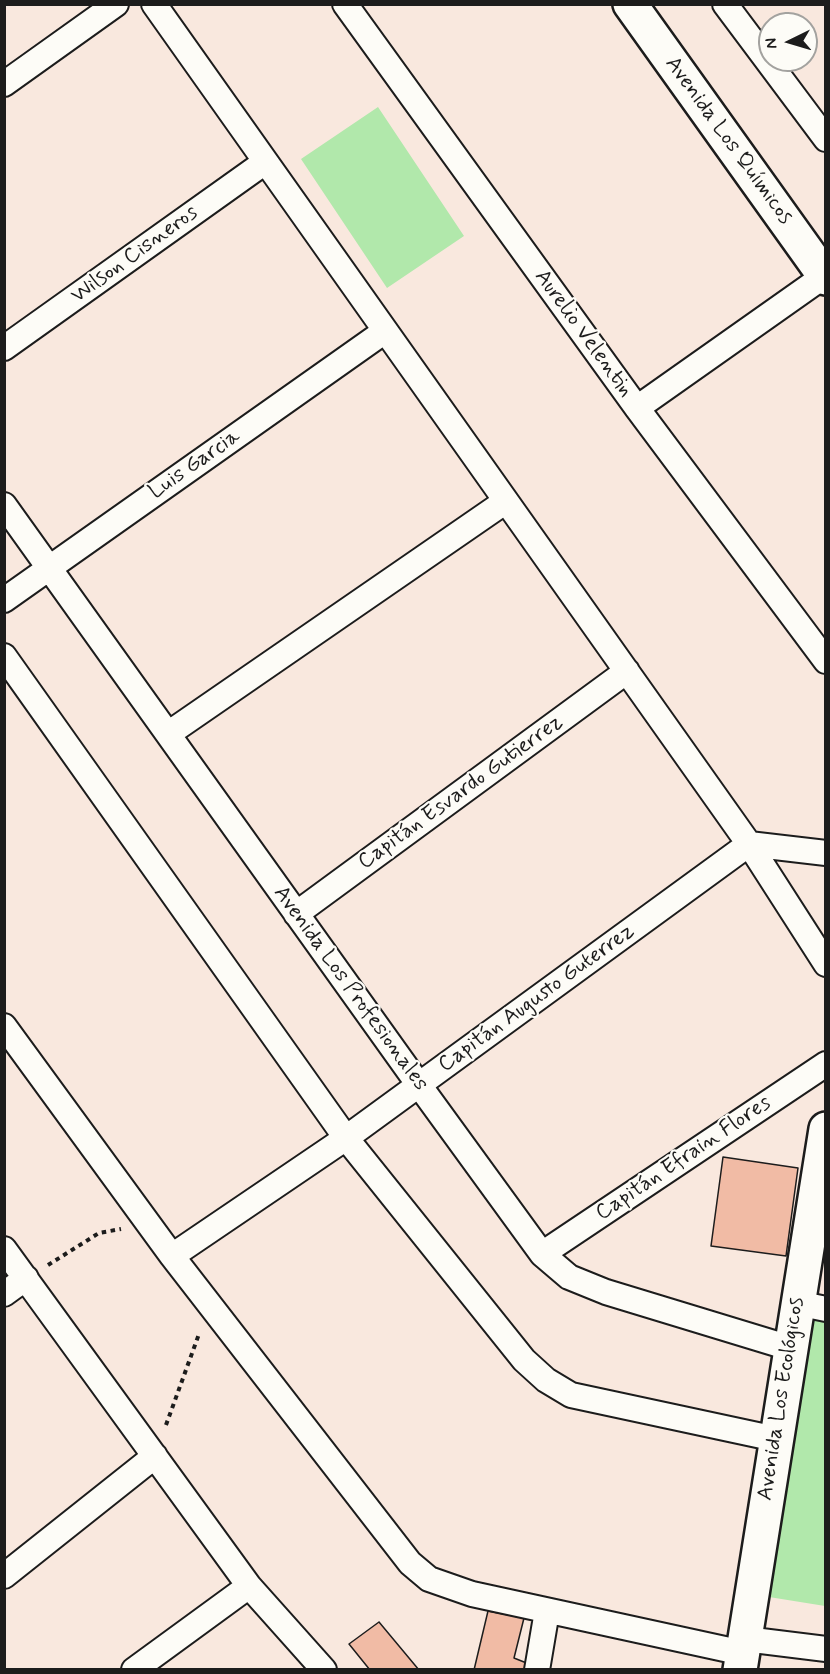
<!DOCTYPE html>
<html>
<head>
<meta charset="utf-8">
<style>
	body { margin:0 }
	#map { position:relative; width:830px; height:1674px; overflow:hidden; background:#f9e8de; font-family:Mynerve,sans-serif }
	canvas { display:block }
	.frame { position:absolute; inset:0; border:6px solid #1c1c1c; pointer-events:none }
	.north { position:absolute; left:758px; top:12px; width:60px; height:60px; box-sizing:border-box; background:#fdfcf7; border:2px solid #a3a29f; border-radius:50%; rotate:265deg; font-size:16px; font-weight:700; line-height:24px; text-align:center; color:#1c1c1c }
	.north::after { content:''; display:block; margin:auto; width:21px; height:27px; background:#1c1c1c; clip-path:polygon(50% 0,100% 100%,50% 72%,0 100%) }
</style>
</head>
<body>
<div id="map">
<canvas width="830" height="1674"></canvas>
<div class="frame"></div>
<div class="north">N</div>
</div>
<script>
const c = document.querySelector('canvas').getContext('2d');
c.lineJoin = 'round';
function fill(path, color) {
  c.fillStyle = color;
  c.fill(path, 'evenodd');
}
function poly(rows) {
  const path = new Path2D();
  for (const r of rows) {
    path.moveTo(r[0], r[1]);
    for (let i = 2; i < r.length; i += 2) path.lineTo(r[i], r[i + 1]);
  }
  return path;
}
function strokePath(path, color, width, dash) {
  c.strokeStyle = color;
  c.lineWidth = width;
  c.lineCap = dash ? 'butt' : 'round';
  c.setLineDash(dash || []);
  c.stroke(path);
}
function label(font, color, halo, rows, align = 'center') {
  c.font = font + ' Mynerve,sans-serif';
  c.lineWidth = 4.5;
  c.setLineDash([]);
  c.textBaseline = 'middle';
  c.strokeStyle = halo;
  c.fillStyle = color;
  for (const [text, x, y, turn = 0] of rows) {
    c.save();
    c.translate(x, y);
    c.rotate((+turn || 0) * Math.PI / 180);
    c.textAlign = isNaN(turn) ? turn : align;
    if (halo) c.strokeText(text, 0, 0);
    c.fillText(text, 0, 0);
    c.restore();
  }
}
const green = poly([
	[378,107,464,236,387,288,301,159],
	[812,1312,826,1315,825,1606,769,1597]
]);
const building = poly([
	[723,1157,798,1168,786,1256,711,1246,723,1157],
	[488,1611,524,1618,514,1658,529,1664,528,1670,474,1670,488,1611],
	[379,1622,419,1670,370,1670,349,1644,379,1622]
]);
const path = poly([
	[48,1265,99,1233,121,1229],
	[166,1425,199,1334]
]);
const street = poly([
	[154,4,749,844,826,964],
	[345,4,637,408,826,661],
	[725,4,826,139],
	[4,84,116,4],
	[4,348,265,162],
	[637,408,824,276],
	[4,505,419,1085,542,1254,569,1277,606,1292,790,1348],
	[4,600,385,331],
	[4,656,346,1138,524,1360,546,1380,571,1395,776,1439],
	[168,734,506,501],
	[296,914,627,671],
	[4,1026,172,1256,410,1563,429,1579,472,1594,743,1653],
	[4,1249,249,1586,324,1670],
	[542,1254,826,1064],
	[172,1256,346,1138,749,844,826,853],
	[4,1294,26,1278],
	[797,1303,826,1309],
	[4,1576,155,1456],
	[745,1639,826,1649],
	[134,1670,249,1586],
	[537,1670,547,1611]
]);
const secondary = poly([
	[630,4,826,278],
	[740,1670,826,1129]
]);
const streetNames = [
	["Avenida Los Químicos",728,141,54],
	["Wilson Cisneros",135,255,-36],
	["Aurelio Velentin",583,334,54],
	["Luis Garcia",195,465,-35],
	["Capitán Esvardo Gutierrez",461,793,-36],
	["Avenida Los Profesionales",350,989,54],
	["Capitán Augusto Guterrez",537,999,-36],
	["Capitán Efrain Flores",684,1159,-34],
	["Avenida Los Ecológicos",782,1399,-81]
];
fill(green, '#b1e8ab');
fill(building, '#f1bba5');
strokePath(building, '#1c1c1c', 1.5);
strokePath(street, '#1c1c1c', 28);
strokePath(secondary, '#1c1c1c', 38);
strokePath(path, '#1c1c1c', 4, [4.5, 4.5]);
strokePath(street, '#fdfcf7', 24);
strokePath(secondary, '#fdfcf7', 33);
label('22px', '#1c1c1c', '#fdfcf7', streetNames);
</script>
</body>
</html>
